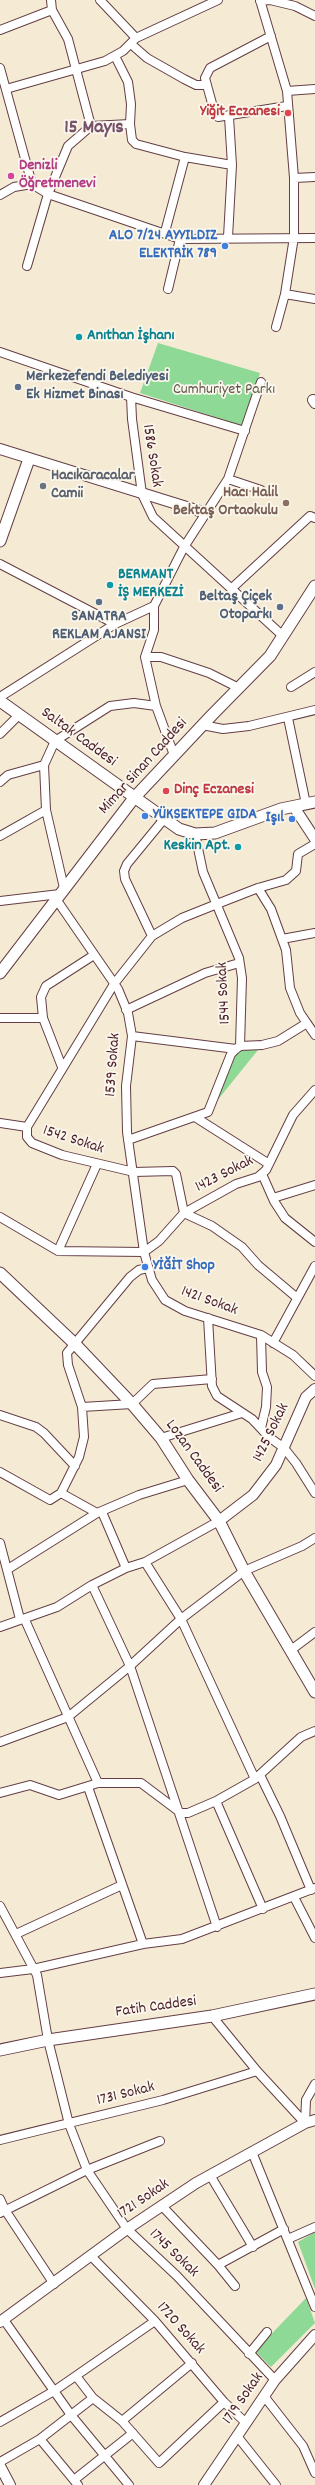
<!DOCTYPE html>
<html>
<head>
<meta charset="utf-8">
<style>
	body { margin:0 }
	canvas { display:block; background:#f5ebd5 }
</style>
</head>
<body>
<canvas width="315" height="2485"></canvas>
<script>
const c = document.querySelector('canvas').getContext('2d');
c.lineJoin = 'round';
function fill(path, color) {
  c.fillStyle = color;
  c.fill(path, 'evenodd');
}
function poly(rows) {
  const path = new Path2D();
  for (const r of rows) {
    path.moveTo(r[0], r[1]);
    for (let i = 2; i < r.length; i += 2) path.lineTo(r[i], r[i + 1]);
  }
  return path;
}
function strokePath(path, color, width, dash) {
  c.strokeStyle = color;
  c.lineWidth = width;
  c.lineCap = dash ? 'butt' : 'round';
  c.setLineDash(dash || []);
  c.stroke(path);
}
function label(font, color, halo, rows, align = 'center') {
  c.font = font + ' Dekko,sans-serif';
  c.lineWidth = 3.5;
  c.setLineDash([]);
  c.textBaseline = 'middle';
  c.strokeStyle = halo;
  c.fillStyle = color;
  for (const [text, x, y, turn = 0] of rows) {
    c.save();
    c.translate(x, y);
    c.rotate((+turn || 0) * Math.PI / 180);
    c.textAlign = isNaN(turn) ? turn : align;
    if (halo) c.strokeText(text, 0, 0);
    c.fillText(text, 0, 0);
    c.restore();
  }
}
const green = poly([
	[158,343,260,373,243,426,140,393],
	[262,1045,208,1112,236,1049],
	[315,2232,315,2289,298,2242],
	[306,2298,315,2323,271,2367,255,2351]
]);
const minor = poly([
	[51,0,52,10,68,39,91,126],
	[100,0,136,38],
	[260,0,287,91,294,178,294,237,285,294,276,327],
	[260,1,270,0,295,6,315,16],
	[0,30,52,10],
	[271,36,210,68,205,78,213,107,218,117,287,106],
	[131,44,147,58,184,79,196,85,207,85],
	[0,68,32,184],
	[6,89,105,61,123,51,136,38,218,0],
	[287,91,315,89],
	[130,124,132,140,136,144,185,157,232,165],
	[294,178,315,177],
	[0,195,14,187,32,184,48,194,180,239,315,238],
	[165,232,185,157],
	[228,237,232,165,229,117],
	[27,266,48,194,68,146,91,126,130,124,131,104,128,82,115,56],
	[168,289,180,239],
	[285,294,315,299],
	[0,352,131,397,245,431],
	[131,397,132,419,142,494,153,517,283,636],
	[228,479,261,490],
	[0,564,115,624],
	[231,589,310,516,315,518],
	[145,657,161,657,209,673,239,688],
	[291,687,315,672],
	[0,697,115,624,154,606],
	[288,718,306,804],
	[202,725,223,729,249,726,315,710],
	[0,734,19,715],
	[174,755,156,706,145,657,154,630,154,606,184,547,228,479,261,382],
	[0,782,8,775,44,765],
	[195,834,203,872,239,958,242,978,240,1046],
	[0,836,46,810],
	[64,888,46,810,44,765,55,741,110,706,134,703,156,706],
	[258,888,271,909,286,950,290,988,300,1013,315,1035],
	[56,899,118,989,128,1013,132,1036,126,1086,127,1132,144,1252,152,1280,165,1300,185,1311,261,1335,293,1355,315,1376],
	[0,901,60,894],
	[152,936,125,879,124,871,127,864,164,819],
	[282,939,315,933],
	[126,1010,205,973,239,963],
	[0,1018,43,1018],
	[132,1036,236,1049],
	[62,1067,43,1018,41,997,46,986,94,955],
	[195,1117,269,1164],
	[0,1123,27,1127],
	[128,1140,208,1112,231,1054,236,1049,240,1046,262,1045,278,1041,307,1023],
	[262,1174,274,1201,285,1218,315,1242],
	[273,1198,315,1185],
	[0,1217,58,1251,144,1252],
	[58,1251,97,1164],
	[144,1252,159,1241,184,1213,236,1184,258,1177,266,1170,293,1115,315,1090],
	[296,1297,258,1265,242,1247,212,1226,184,1213,176,1174,173,1171,134,1172,62,1155,32,1143,27,1137,27,1127,114,984,152,936,182,918,217,904,258,888,286,880,296,871,298,854,315,844],
	[208,1318,212,1386,217,1396,252,1419,269,1437,284,1448,296,1463,315,1493],
	[261,1335,262,1372,267,1387,266,1407,261,1428],
	[273,1343,315,1266],
	[82,1407,132,1404,153,1384,212,1379],
	[0,1415,36,1427,44,1433,75,1466],
	[161,1438,242,1413],
	[0,1472,50,1500,61,1493,97,1513],
	[61,1493,79,1457,84,1437,82,1407,68,1365,67,1353,130,1277,139,1270,148,1268],
	[102,1512,126,1568],
	[0,1543,20,1619],
	[145,1562,181,1619,255,1779],
	[8,1569,97,1513,139,1495,188,1480],
	[92,1585,130,1666,217,1927],
	[25,1620,98,1783],
	[0,1627,57,1607,92,1585,126,1568,145,1562,219,1521],
	[291,1650,315,1632],
	[0,1742,68,1717,130,1666,181,1619,244,1571,302,1546,315,1538],
	[260,1775,280,1816,311,1890],
	[88,1787,143,1944],
	[0,1793,30,1785,59,1795,98,1783,141,1783,181,1813,188,1813,216,1801,255,1779,301,1737,315,1731],
	[216,1801,263,1909],
	[294,1897,315,1938],
	[0,1906,37,1975,48,2040,69,2124,87,2170,127,2229,177,2276,275,2380],
	[16,1934,122,1885],
	[0,1973,33,1969,143,1944,182,1939,315,1888],
	[212,2016,257,2071,305,2123],
	[305,2123,306,2100,315,2084],
	[0,2140,163,2100,257,2071],
	[252,2152,315,2307],
	[210,2175,253,2247],
	[0,2199,5,2210,54,2284],
	[162,2206,218,2265,235,2286],
	[0,2213,87,2170,160,2141],
	[288,2239,315,2227],
	[91,2256,155,2321,224,2402,246,2423],
	[218,2265,284,2229],
	[4,2320,71,2415,129,2485],
	[249,2354,267,2332],
	[76,2376,93,2398,122,2421,159,2463,224,2402],
	[264,2396,303,2446,315,2473],
	[122,2421,192,2363],
	[0,2422,54,2391,155,2321],
	[237,2436,276,2485],
	[40,2439,78,2485],
	[0,2462,40,2439,93,2398],
	[74,2480,133,2433]
]);
const tertiary = poly([
	[313,400,315,403],
	[0,449,206,513],
	[294,807,315,839],
	[219,1521,253,1495,276,1465,306,1397,315,1389],
	[0,2322,127,2229,196,2183,305,2123,315,2120],
	[0,2466,10,2485],
	[204,2485,275,2380,315,2335]
]);
const secondary = poly([
	[0,541,29,459],
	[0,701,179,829,195,834,215,833,281,809,315,802],
	[0,973,134,798,212,715,270,656,315,586],
	[0,1273,75,1344,132,1404,161,1438,188,1480,219,1521,244,1571,315,1692],
	[0,2050,48,2040,212,2016,315,1994]
]);
const markers = [
	[288,113,4,"#e0444e"],
	[11,176,4,"#d1479c"],
	[225,246,4,"#3f7fe0"],
	[79,337,4,"#0f9aa8"],
	[18,387,4,"#5c6f8a"],
	[43,486,4,"#6b7280"],
	[286,503,4,"#8d6e63"],
	[110,585,4,"#0f9aa8"],
	[99,602,4,"#5c6f8a"],
	[280,607,4,"#5c6f8a"],
	[166,791,4,"#e0444e"],
	[145,816,4,"#3f7fe0"],
	[292,819,4,"#3f7fe0"],
	[238,847,4,"#0f9aa8"],
	[145,1267,4,"#3f7fe0"]
];
const healthNames = [
	["Yiğit Eczanesi",280,113],
	["Dinç Eczanesi",174,791,"left"]
];
const hotelNames = [
	["Denizli",19,167],
	["Öğretmenevi",19,185]
];
const shopNames = [
	["ALO 7/24 AYYILDIZ",217,237],
	["ELEKTRİK 789",217,255],
	["YÜKSEKTEPE GIDA",153,816,"left"],
	["Işıl",284,819],
	["YİĞİT Shop",153,1267,"left"]
];
const cultureNames = [
	["Anıthan İşhanı",87,337],
	["BERMANT",118,576],
	["İŞ MERKEZİ",118,594],
	["Keskin Apt.",230,847,"right"]
];
const serviceNames = [
	["Merkezefendi Belediyesi",26,378],
	["Ek Hizmet Binası",26,396],
	["Beltaş Çiçek",272,598,"right"],
	["Otoparkı",272,616,"right"],
	["SANATRA",99,618,"center"],
	["REKLAM AJANSI",99,636,"center"]
];
const parkNames = [
	["Cumhuriyet Parkı",224,391]
];
const streetNames = [
	["1586 Sokak",151,456,81],
	["Saltak Caddesi",78,738,36],
	["Mimar Sinan Caddesi",144,767,-48],
	["1544 Sokak",225,993,-93],
	["1539 Sokak",114,1065,-86],
	["1542 Sokak",73,1141,18],
	["1423 Sokak",225,1175,-27],
	["1421 Sokak",209,1302,20],
	["1425 Sokak",272,1433,-64],
	["Lozan Caddesi",193,1457,54],
	["Fatih Caddesi",156,2008,-8],
	["1731 Sokak",126,2095,-14],
	["1721 Sokak",144,2200,-34],
	["1745 Sokak",173,2254,44],
	["1720 Sokak",180,2329,48],
	["1719 Sokak",244,2399,-55]
];
const worshipNames = [
	["Hacıkaracalar",51,477],
	["Camii",51,495]
];
const educationNames = [
	["Hacı Halil",278,494],
	["Bektaş Ortaokulu",278,512]
];
const districtNames = [
	["15 Mayıs",94,129]
];
fill(green, '#8ed996');
strokePath(minor, '#643e44', 10);
strokePath(tertiary, '#643e44', 12);
strokePath(secondary, '#643e44', 13);
strokePath(minor, '#fff', 8);
strokePath(tertiary, '#fff', 10);
strokePath(secondary, '#fff', 11);
for (const [x, y, r, color] of markers) {
  const dot = new Path2D();
  dot.arc(x, y, r, 0, 2 * Math.PI);
  c.fillStyle = color;
  c.fill(dot);
  strokePath(dot, '#fbf7ec', 1.5);
}
label('bold 16px', '#be3a42', '#fbf7ec', healthNames, 'right');
label('bold 16px', '#b23c85', '#fbf7ec', hotelNames, 'left');
label('bold 16px', '#366cbe', '#fbf7ec', shopNames, 'right');
label('bold 16px', '#0d838f', '#fbf7ec', cultureNames, 'left');
label('bold 16px', '#4e5e75', '#fbf7ec', serviceNames, 'left');
label('16px', '#5e574b', '#fbf7ec', parkNames);
label('16px', '#4a1f2b', '#fbf7ec', streetNames);
label('bold 16px', '#5b616d', '#fbf7ec', worshipNames, 'left');
label('bold 16px', '#785e54', '#fbf7ec', educationNames, 'right');
label('bold 20px', '#76526b', '#fbf7ec', districtNames);
</script>
</body>
</html>
